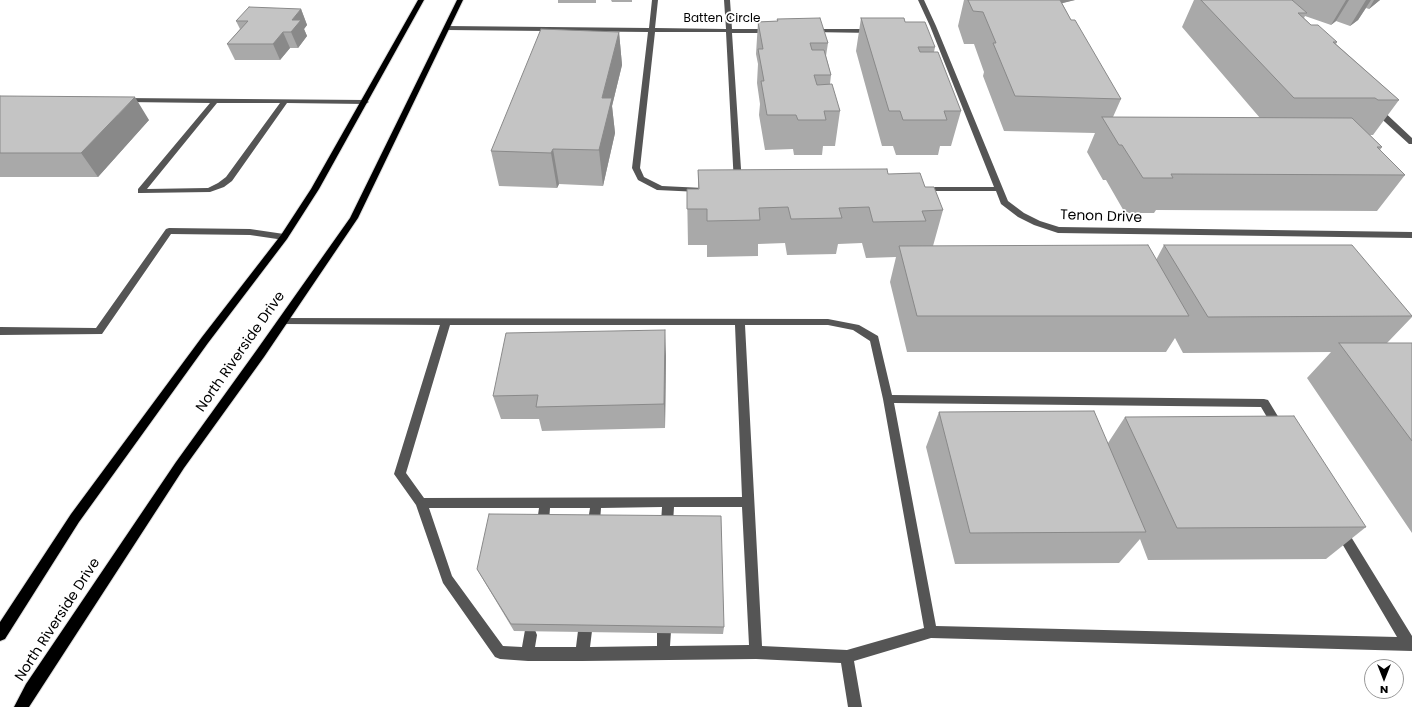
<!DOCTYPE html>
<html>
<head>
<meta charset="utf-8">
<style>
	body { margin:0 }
	#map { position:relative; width:1412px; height:707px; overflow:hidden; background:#fff; font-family:Poppins,sans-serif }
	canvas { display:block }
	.north { position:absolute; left:1364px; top:659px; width:40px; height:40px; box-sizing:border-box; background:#fff; border:1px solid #999; border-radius:50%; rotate:180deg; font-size:11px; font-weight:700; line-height:16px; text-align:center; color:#000 }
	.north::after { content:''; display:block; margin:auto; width:14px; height:18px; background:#000; clip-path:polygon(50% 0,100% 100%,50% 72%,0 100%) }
</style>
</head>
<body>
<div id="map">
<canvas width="1412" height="707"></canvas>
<div class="north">N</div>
</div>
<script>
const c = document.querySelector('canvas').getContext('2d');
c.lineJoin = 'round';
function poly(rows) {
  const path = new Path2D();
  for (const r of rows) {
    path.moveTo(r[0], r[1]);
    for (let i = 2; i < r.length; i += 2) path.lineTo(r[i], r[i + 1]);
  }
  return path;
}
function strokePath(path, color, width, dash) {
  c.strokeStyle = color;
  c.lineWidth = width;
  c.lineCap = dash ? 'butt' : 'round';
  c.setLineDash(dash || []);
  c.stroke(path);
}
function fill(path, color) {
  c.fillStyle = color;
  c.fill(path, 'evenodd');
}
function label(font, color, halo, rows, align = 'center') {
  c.font = font + ' Poppins,sans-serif';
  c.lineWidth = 3.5;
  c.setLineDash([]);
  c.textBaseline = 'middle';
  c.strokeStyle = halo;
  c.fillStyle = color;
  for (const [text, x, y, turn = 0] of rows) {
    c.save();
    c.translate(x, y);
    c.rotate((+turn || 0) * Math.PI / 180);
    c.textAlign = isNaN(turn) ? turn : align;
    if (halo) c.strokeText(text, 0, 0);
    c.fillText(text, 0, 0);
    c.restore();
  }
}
const minor = poly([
	[652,0,658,0,655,28,726,29,724,0,730,0,732,29,769,29,772,31,769,33,732,33,742,184,741,186,738,186,734,184,726,32,655,32,640,168,644,177,662,186,703,188,704,190,700,192,657,190,638,180,632,168,648,32,447,30,444,28,447,26,649,28,652,0],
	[918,0,924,0,936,26,1008,201,1024,213,1040,221,1059,227,1412,232,1412,238,1058,233,1034,225,1018,217,1001,204,996,191,919,191,919,187,994,187,930,26,918,0],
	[811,29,873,29,876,31,873,33,809,32,809,30,811,29],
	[122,98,365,100,369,102,365,104,287,103,232,181,224,187,210,192,141,193,138,193,138,189,210,103,125,102,122,102,122,98],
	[217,103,280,103,226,177,218,183,208,188,147,189,217,103],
	[1373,107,1379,107,1412,138,1412,144,1409,144,1373,111,1373,107],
	[169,228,250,229,284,234,288,237,284,240,250,235,171,234,102,334,0,335,0,327,96,328,166,229,169,228],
	[283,318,828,319,859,325,878,336,892,395,1264,399,1268,400,1282,423,1283,426,1282,429,1278,430,1274,429,1261,407,894,403,936,626,1397,637,1337,535,1335,531,1337,527,1341,526,1345,527,1412,636,1412,651,931,638,854,661,862,707,848,707,841,663,756,659,582,661,528,661,500,659,495,657,443,583,416,505,394,474,440,325,283,324,278,321,283,318],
	[450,325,735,325,742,497,424,498,406,473,450,325],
	[745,325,828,325,853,330,870,341,883,399,924,628,847,650,762,646,745,325],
	[662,507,661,523,663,527,667,528,671,527,673,523,674,507,742,507,749,645,670,646,671,631,669,626,664,625,659,626,657,631,657,646,590,647,592,631,590,626,585,625,580,626,578,631,576,647,535,647,537,635,535,630,530,628,525,630,522,647,503,646,452,576,429,508,539,508,537,522,539,526,543,527,547,526,549,522,550,508,590,508,588,521,590,525,594,526,598,525,600,521,601,508,662,507]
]);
const major = poly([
	[418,0,424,0,319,189,287,239,208,343,79,522,5,639,0,641,0,622,71,514,202,337,281,235,311,189,418,0],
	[457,0,463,0,358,218,264,357,184,468,29,707,14,707,26,684,176,462,256,351,350,218,457,0]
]);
const wall = poly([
	[558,0,596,0,596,3,558,3],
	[611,0,632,0,632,2,612,2],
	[964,0,1075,0,1062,3,1071,20,1121,99,1113,117,1260,118,1182,27,1194,0,1380,0,1369,9,1366,8,1358,20,1350,26,1336,21,1331,25,1305,16,1304,18,1311,25,1337,42,1336,44,1399,100,1373,135,1370,135,1382,147,1380,150,1405,175,1377,211,1156,210,1154,213,1125,213,1106,180,1103,180,1087,152,1095,133,1004,131,983,76,984,72,974,44,964,44,958,26],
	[301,9,307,25,304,29,307,36,298,48,290,48,280,60,235,60,227,44,240,29,236,21],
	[861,18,905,22,935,47,934,52,961,111,951,146,940,146,938,155,896,155,893,146,882,146,856,51],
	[777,19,828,43,826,56,831,75,830,84,840,111,835,146,823,146,822,155,794,155,793,149,765,150,759,115,760,104,757,83,758,64,756,54,758,22,777,21],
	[619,32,622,65,612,106,615,133,603,186,559,184,557,188,499,186,491,151],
	[0,96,149,120,98,177,0,177],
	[698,170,888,174,925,187,943,210,933,246,1156,260,1164,245,1412,316,1412,317,1387,343,1412,343,1412,533,1307,378,1331,352,1183,353,1175,338,1166,352,907,352,890,282,896,257,866,258,862,243,838,244,836,254,787,255,785,243,758,244,758,256,707,257,707,245,688,245,687,189,698,189],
	[666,355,665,428,542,431,539,419,501,419,493,396],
	[939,412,1108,443,1125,417,1366,527,1326,559,1148,560,1140,539,1119,563,955,564,926,447],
	[477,569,724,627,723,634,514,631,481,576]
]);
const shadedWall = poly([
	[1046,0,1075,0,1043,8],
	[1346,0,1349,0,1336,21,1331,25],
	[1366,0,1371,0,1358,20,1350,26],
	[1374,0,1380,0,1369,9],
	[301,9,307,25,304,29,307,36,298,48,291,32,292,20],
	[283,32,290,48,280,60,273,44],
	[619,32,622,65,612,106,615,133,603,186,599,150,602,98],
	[135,97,149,120,98,177,81,153],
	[553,149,559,184,557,188,551,153],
	[665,330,666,355,665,428,664,404]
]);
const building = poly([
	[968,0,1060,0,1071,20,1075,20,1121,99,1015,96,993,43,996,43,983,12,973,11,968,0],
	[1201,0,1292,0,1307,13,1298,13,1311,25,1318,25,1337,42,1333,42,1399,100,1378,100,1375,98,1294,98,1201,0],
	[249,7,301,9,292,20,301,20,291,32,283,32,273,44,227,44,248,21,236,21,249,7],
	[820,18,828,43,810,43,812,50,824,50,831,75,814,75,817,85,832,84,840,111,824,111,826,120,798,120,796,115,767,115,761,81,764,81,758,49,763,49,758,22,778,21,777,19,820,18],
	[861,18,904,18,905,22,925,22,935,47,918,47,920,52,938,52,961,111,944,111,947,120,903,120,900,111,889,111,861,18],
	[541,29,619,32,602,98,612,98,599,150,553,149,551,153,491,151,541,29],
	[0,96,135,97,81,153,0,153,0,96],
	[1102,117,1352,118,1382,147,1377,147,1405,175,1171,174,1173,178,1143,178,1122,145,1119,145,1102,117],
	[887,169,888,174,920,173,925,187,934,187,943,210,922,211,926,221,873,222,869,207,839,208,842,218,791,219,788,207,759,208,760,220,707,221,707,209,687,209,687,189,699,189,698,170,887,169],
	[1148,245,1189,316,917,316,899,246,1148,245],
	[1164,245,1352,245,1412,316,1208,317,1164,245],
	[665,330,664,404,536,407,538,395,493,396,506,333,665,330],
	[1339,343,1412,343,1412,441,1339,343],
	[1094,411,1146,532,970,533,939,412,1094,411],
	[1294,416,1366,527,1177,528,1125,417,1294,416],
	[489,514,721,516,724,627,511,624,477,569,489,514]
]);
const farStreetnames = [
	["Batten Circle",722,19]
];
const streetNames = [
	["Tenon Drive",1101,217,2],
	["North Riverside Drive",241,352,-55],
	["North Riverside Drive",58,620,-57]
];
strokePath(major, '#dbdbdb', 2);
fill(minor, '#555');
fill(major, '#000');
fill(wall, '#a9a9a9');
fill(shadedWall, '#898989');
fill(building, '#c4c4c4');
strokePath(building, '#898989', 1);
label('12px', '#000', '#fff', farStreetnames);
label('14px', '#000', '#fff', streetNames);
</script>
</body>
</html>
